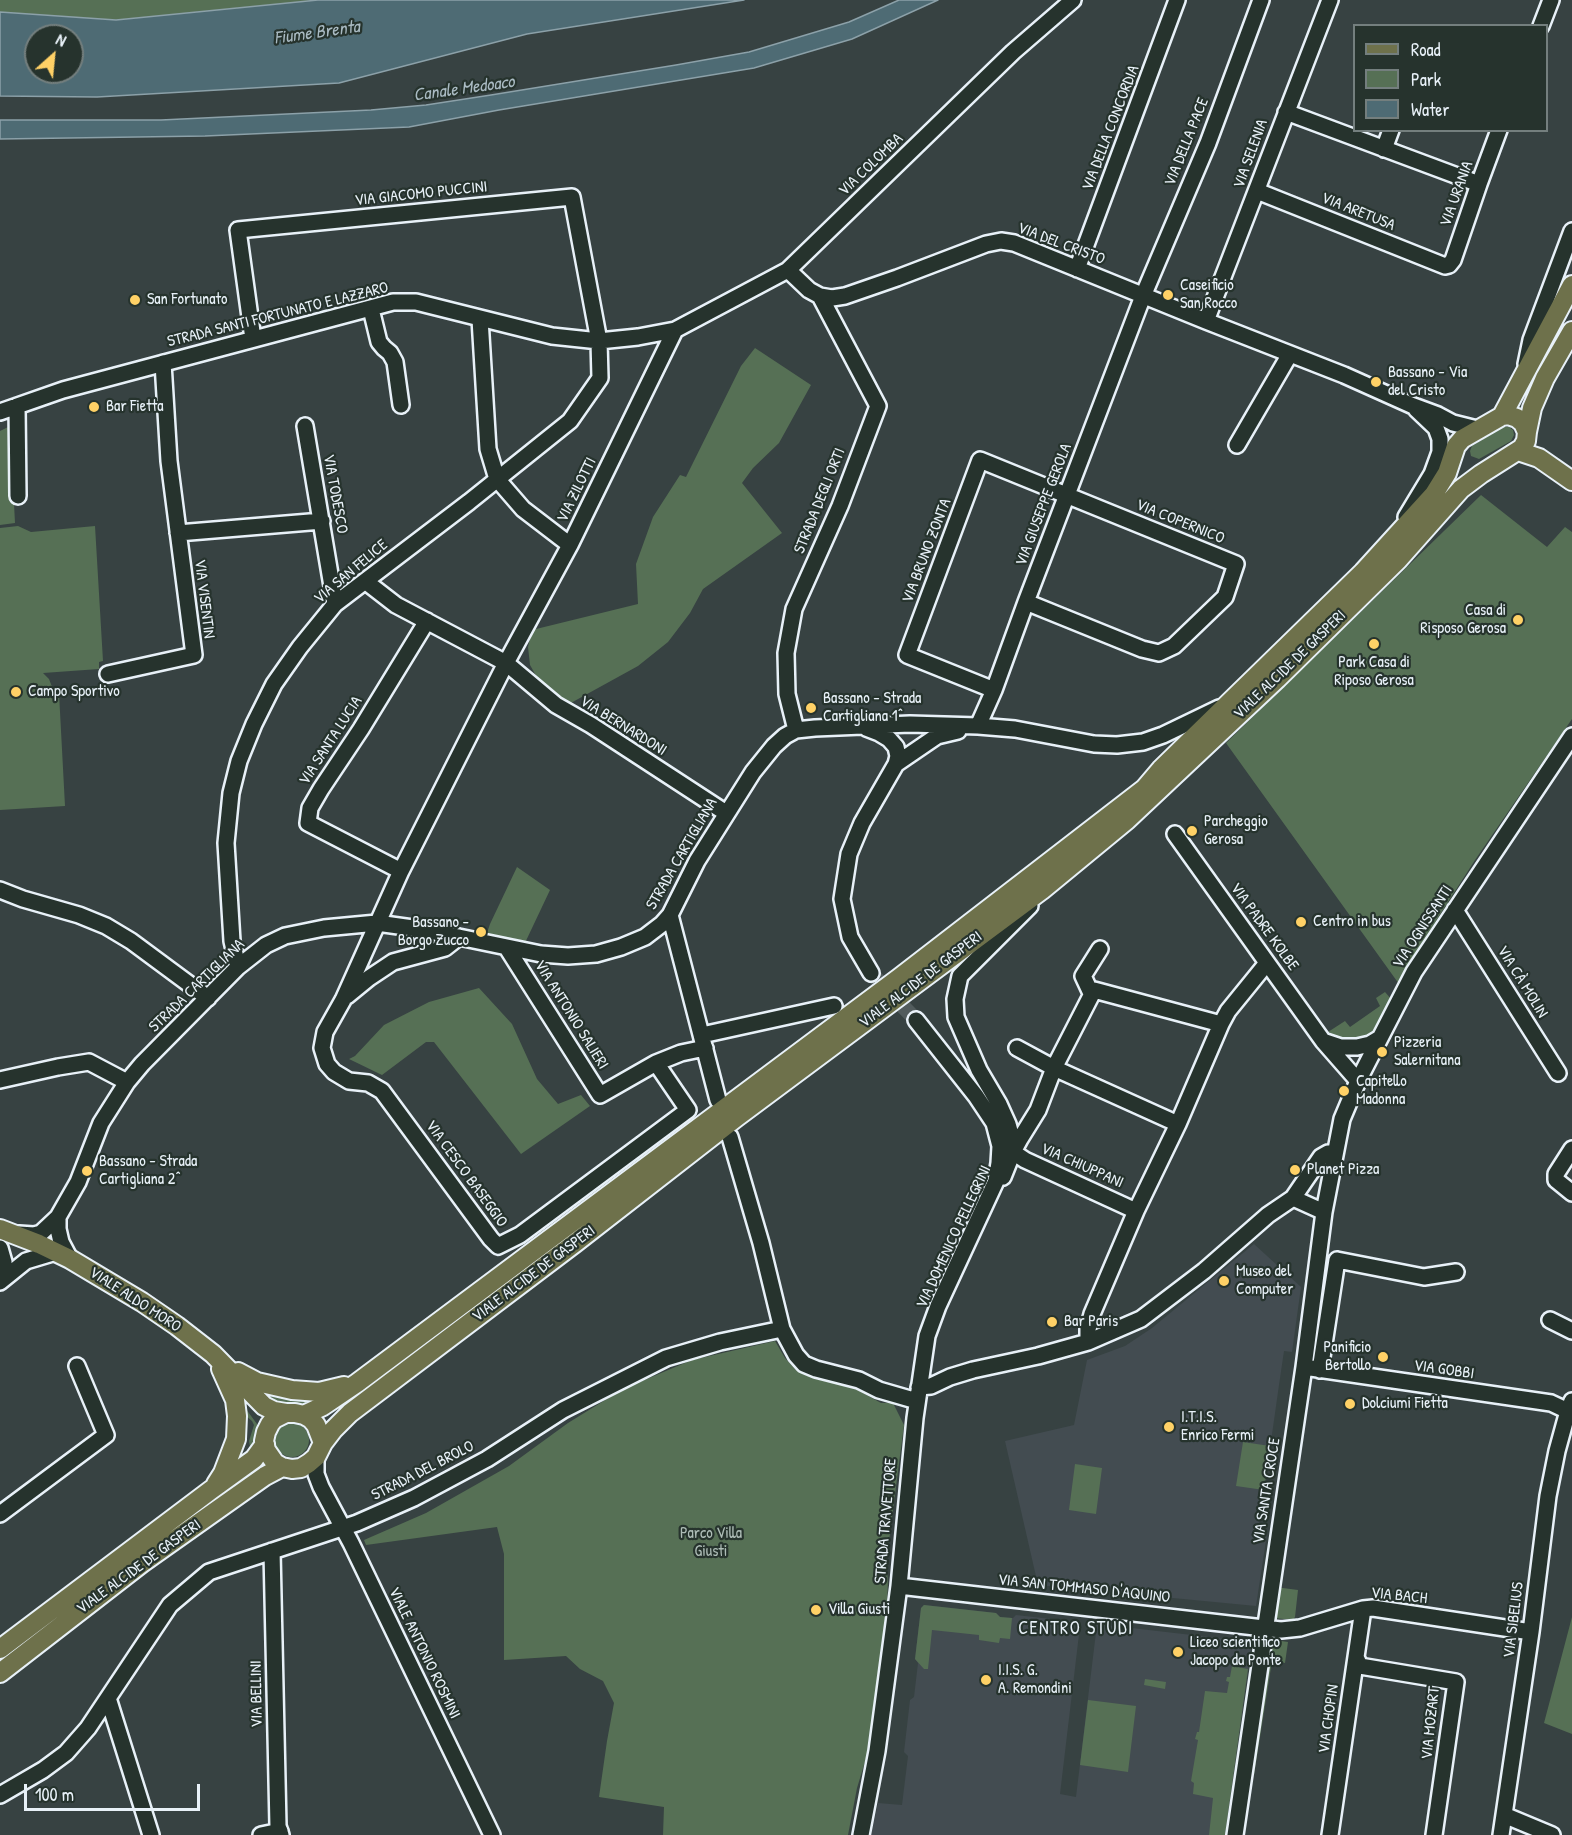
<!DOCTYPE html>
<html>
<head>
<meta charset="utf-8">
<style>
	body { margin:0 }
	#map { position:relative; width:1572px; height:1835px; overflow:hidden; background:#374242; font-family:"Patrick Hand",sans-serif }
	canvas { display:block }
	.legend { position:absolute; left:1353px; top:24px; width:195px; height:108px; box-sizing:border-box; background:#26332d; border:2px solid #747f7e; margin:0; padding:8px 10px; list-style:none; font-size:18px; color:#e8f1f8 }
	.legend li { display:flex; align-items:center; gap:12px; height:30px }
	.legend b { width:30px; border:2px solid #747f7e }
	.north { position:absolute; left:24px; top:24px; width:60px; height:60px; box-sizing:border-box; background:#26332d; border:2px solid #747f7e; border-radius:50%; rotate:27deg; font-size:16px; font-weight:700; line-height:24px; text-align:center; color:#e8f1f8 }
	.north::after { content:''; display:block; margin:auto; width:21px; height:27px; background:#ffd166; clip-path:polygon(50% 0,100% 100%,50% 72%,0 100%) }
	.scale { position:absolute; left:24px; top:1784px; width:176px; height:27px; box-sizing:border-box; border:3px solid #e8f1f8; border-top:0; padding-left:8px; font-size:18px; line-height:21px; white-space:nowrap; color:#e8f1f8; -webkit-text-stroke:4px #26332d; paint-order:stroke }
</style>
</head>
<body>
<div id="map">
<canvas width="1572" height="1835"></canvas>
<ul class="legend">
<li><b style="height:8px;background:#6e714b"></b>Road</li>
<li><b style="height:16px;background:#567055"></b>Park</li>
<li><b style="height:16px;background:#4e6b74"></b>Water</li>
</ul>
<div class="north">N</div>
<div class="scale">100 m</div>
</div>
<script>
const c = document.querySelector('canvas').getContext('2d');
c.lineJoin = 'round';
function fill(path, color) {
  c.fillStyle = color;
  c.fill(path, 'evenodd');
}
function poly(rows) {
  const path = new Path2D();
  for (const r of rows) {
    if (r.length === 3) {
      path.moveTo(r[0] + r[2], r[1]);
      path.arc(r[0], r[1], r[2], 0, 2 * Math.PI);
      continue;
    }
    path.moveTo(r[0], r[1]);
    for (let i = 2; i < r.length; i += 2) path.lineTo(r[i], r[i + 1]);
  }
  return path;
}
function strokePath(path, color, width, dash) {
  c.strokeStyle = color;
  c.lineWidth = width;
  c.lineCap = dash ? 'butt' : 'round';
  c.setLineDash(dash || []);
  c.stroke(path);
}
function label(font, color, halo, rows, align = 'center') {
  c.font = font + ' "Patrick Hand",sans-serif';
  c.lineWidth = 4.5;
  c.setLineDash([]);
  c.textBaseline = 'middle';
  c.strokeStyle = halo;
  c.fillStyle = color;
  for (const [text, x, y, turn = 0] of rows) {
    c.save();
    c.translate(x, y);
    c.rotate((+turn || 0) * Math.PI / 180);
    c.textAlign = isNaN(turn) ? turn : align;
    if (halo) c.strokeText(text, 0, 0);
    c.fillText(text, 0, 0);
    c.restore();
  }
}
const built = poly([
	[1254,1244,1301,1287,1292,1352,1284,1351,1279,1385,1258,1533,1267,1534,1256,1606,1038,1585,1005,1441,1074,1425,1087,1360,1125,1346,1152,1328],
	[924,1605,996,1613,1000,1617,1013,1618,1016,1615,1077,1622,1080,1626,1060,1794,1076,1797,1097,1624,1252,1642,1225,1835,871,1835,878,1803,902,1805,908,1756,904,1752,910,1700,914,1697,918,1663,915,1659,921,1608]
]);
const green = poly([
	[0,0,318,0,116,20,0,12],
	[755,348,811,385,779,443,753,468,742,483,782,533,703,589,690,613,668,642,638,666,569,704,539,681,530,665,528,647,532,630,638,604,636,564,653,517,680,475,686,477,741,366],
	[10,426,15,523,0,525,0,431],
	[1503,427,1509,427,1513,430,1514,435,1511,441,1479,459,1471,456,1470,451,1472,446],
	[1481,495,1547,547,1565,527,1572,532,1572,719,1475,860,1405,969,1399,984,1226,743],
	[18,526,31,532,95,526,103,661,99,662,99,669,43,673,49,679,54,692,59,693,65,806,0,810,0,528],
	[517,867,550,890,524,945,486,936,490,924],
	[479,988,512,1024,537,1079,558,1104,581,1095,590,1106,521,1154,434,1042,426,1042,382,1075,349,1059,355,1056,384,1025,429,1002],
	[1385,992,1392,1000,1379,1027,1373,1034,1365,1039,1347,1041,1338,1039,1328,1032,1345,1021,1350,1027,1380,1006,1376,998],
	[775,1341,785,1358,796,1370,816,1379,854,1388,881,1403,893,1403,904,1425,886,1564,888,1580,886,1628,870,1745,857,1788,848,1835,663,1835,664,1807,599,1797,607,1741,614,1703,603,1681,580,1669,566,1656,504,1660,504,1554,497,1527,366,1545,364,1540,426,1513,509,1466,568,1423,623,1389,692,1360],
	[256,1387,322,1396,310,1403,295,1407,274,1402],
	[240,1401,257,1424,258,1432,255,1442,250,1447,249,1441,254,1425,252,1421,246,1416],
	[292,1440,17],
	[1243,1442,1270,1446,1264,1490,1236,1486],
	[1075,1464,1102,1468,1096,1514,1069,1510],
	[1275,1587,1298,1590,1295,1617,1293,1620,1274,1618],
	[924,1605,996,1613,1000,1617,1012,1618,1010,1639,1000,1638,999,1643,979,1640,979,1635,932,1630,928,1669,924,1669,915,1659,921,1608],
	[1572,1617,1572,1734,1544,1723],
	[1268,1639,1288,1642,1285,1663,1272,1661,1254,1775,1245,1771],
	[1232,1666,1248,1669,1225,1835,1209,1835,1213,1798,1193,1794,1194,1783,1191,1781,1198,1740,1195,1739,1197,1732,1199,1732,1205,1691,1227,1693,1229,1682,1226,1681,1227,1677,1230,1677],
	[1145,1679,1166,1682,1165,1689,1144,1685],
	[1088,1700,1136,1706,1128,1772,1080,1765]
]);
const water = poly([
	[318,0,744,0,527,34,339,83,97,97,0,96,0,12,116,20,318,0],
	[36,36,72,36,72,72,36,72,36,36],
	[899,0,938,0,852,39,754,68,499,110,409,127,205,136,0,139,0,120,161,120,371,110,426,105,491,95,676,65,749,52,849,22,899,0]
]);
const minorTunnel = poly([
	[871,973,916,1020]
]);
const minor = poly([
	[1541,26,1551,0],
	[1286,112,1479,184],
	[1384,149,1391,130],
	[1257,191,1445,266,1449,265,1453,260,1479,184,1499,130],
	[1077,269,1177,0],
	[788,270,809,290,820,296,832,298,845,296,897,278,986,244,1001,241,1014,243,1206,321,1344,375,1411,405,1438,415,1453,423,1477,429],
	[371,309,379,342,384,348,390,353,395,362,401,405],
	[480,319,488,449,497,479,523,509,570,545],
	[1206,321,1330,0],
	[1526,364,1531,340,1572,231],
	[17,406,18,496],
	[0,412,63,390,393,302,416,302,552,336,599,341,638,337,675,330,788,270,1013,52,1073,0],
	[305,426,335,604],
	[1237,445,1290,354],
	[1406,517,1432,474,1440,452,1440,439,1436,428,1416,409],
	[178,533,322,521],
	[365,581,396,605,506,663,556,705,591,725,726,813],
	[108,674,194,655,169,461,163,363],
	[994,690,907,655,980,460,1236,564,1225,597,1174,646,1159,653,1142,649,1026,602],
	[978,726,994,690,1026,602,1143,296,1208,143,1261,0],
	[866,728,879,733,889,739,896,747,898,756,896,764],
	[796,730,787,694,786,653,794,609,840,506,878,406,820,296],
	[1175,834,1323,1041,1358,1081],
	[401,871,308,823,310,808,321,789,361,729,427,621],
	[0,890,23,899,79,915,106,926,131,941,208,998],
	[1455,910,1558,1073],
	[670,915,718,1100],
	[507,948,600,1095,656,1063,681,1053,705,1048],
	[1100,949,1083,976,1090,991,1094,990,1054,1068,1038,1110,1020,1139,1013,1152,1025,1160,1136,1211],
	[238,967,232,941,226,843,231,793,239,761,254,724,274,684,300,647,335,604,469,502,570,421,600,378,599,341,572,197,238,230,253,339],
	[871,973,850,937,842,899,849,854,862,823,896,764,937,736,958,731],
	[1094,990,1221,1024,1228,1011,1267,963],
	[347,996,369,978,393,962,445,948,459,937],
	[702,1035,834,1006],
	[1323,1041,1341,1047,1357,1047,1370,1044,1380,1038],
	[1017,1048,1054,1068,1178,1124],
	[656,1063,688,1110,520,1235,498,1246,491,1239,382,1091,368,1083,349,1081,334,1072,327,1064,322,1048,325,1032,343,1000,401,871,506,663,570,545,675,330],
	[0,1080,58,1067,89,1062,127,1082],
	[730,1137,761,1243,782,1329,796,1355,804,1364,816,1369,859,1380,879,1390,917,1401],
	[1572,1149,1556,1174,1556,1180,1572,1193],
	[1003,1177,1013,1152,1012,1138,1008,1124,999,1104,979,1070,956,1017,955,999,960,976,1030,906],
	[1293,1198,1324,1212],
	[58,1217,58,1229,61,1242,70,1259],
	[19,1234,34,1235,41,1233,58,1217,78,1182,101,1123,127,1082,142,1064,238,967,266,945,285,936,324,928,377,923,420,929,541,954,568,956,596,954,621,947,645,937,662,924,670,915,697,861,753,772,774,746,785,736,796,730,815,728,910,724,978,726,1015,729,1094,744,1117,745,1143,742,1163,735,1219,708],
	[0,1248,4,1262,3,1278],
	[0,1282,26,1261,56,1252],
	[1550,1320,1572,1331],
	[1088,1342,1088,1329,1092,1314,1136,1211,1178,1124,1221,1024],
	[1304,1367,1551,1403,1568,1411],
	[1320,1370,1337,1260,1424,1277,1456,1272],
	[919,1387,931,1386,950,1377,973,1370,1038,1356,1088,1342,1141,1319,1204,1271,1268,1215,1293,1198,1321,1157,1328,1153,1334,1153],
	[316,1457,316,1474,321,1487,351,1543,492,1835],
	[0,1514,106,1435,77,1366],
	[272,1551,278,1826,281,1835],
	[899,1586,1281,1630,1300,1628,1363,1609,1373,1608,1531,1632],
	[1356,1657,1360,1666,1456,1682,1434,1835],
	[108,1698,151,1835],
	[0,1795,43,1770,66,1753,88,1728,170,1605,209,1572,357,1523,414,1498,487,1459,563,1410,666,1358,720,1342,782,1329],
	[1504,1815,1552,1835],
	[261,1835,280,1831],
	[861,1835,877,1751,899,1586,915,1418,927,1336,938,1306,996,1181,999,1163,1000,1146,994,1123,976,1096,916,1020],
	[1235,1835,1304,1367,1324,1212,1342,1119,1358,1081,1414,972,1572,736],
	[1330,1835,1363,1609],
	[1501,1835,1531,1632,1548,1496,1557,1451,1568,1411,1572,1401]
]);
const major = poly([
	[1502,416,1572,285],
	[1527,432,1532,408,1545,378,1572,331],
	[1518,451,1539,458,1572,481],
	[0,1229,39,1244,70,1259,142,1302,177,1326,213,1354,264,1406,274,1411,286,1413],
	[238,1372,257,1382,292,1390,319,1392,344,1386],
	[286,1413,295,1413,304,1415,311,1419,316,1425,323,1443,316,1457,309,1463,301,1468,292,1469,282,1467,275,1463,266,1450,264,1441,266,1432,270,1424,274,1419,286,1413],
	[304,1415,323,1406,357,1383,899,978,1144,789,1161,769,1363,572,1434,494,1447,473,1456,446,1462,439,1502,416,1508,415,1517,418,1523,423,1527,432,1526,441,1522,448,1481,474,1461,489,1398,560,1277,679,1127,820,1042,890,737,1117,575,1243,350,1413,333,1430,323,1443],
	[216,1484,223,1473,236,1439,237,1416,235,1400,221,1369],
	[0,1649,211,1490,254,1459,265,1444],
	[0,1673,142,1563,265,1476,282,1467]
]);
const markers = [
	[1168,295,6,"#ffd166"],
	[135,300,6,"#ffd166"],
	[1376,382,6,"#ffd166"],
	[94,407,6,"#ffd166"],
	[1518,620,6,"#ffd166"],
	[1374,644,6,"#ffd166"],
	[16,692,6,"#ffd166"],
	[811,708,6,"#ffd166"],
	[1192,831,6,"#ffd166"],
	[1301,922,6,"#ffd166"],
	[481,932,6,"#ffd166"],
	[1382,1052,6,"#ffd166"],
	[1344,1091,6,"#ffd166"],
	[1295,1170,6,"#ffd166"],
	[87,1171,6,"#ffd166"],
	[1224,1281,6,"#ffd166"],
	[1052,1322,6,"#ffd166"],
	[1383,1357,6,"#ffd166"],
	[1350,1404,6,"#ffd166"],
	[1169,1427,6,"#ffd166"],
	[816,1610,6,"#ffd166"],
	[1178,1652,6,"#ffd166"],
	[986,1680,6,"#ffd166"]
];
const streetNames = [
	["VIA DELLA CONCORDIA",1111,128,-69],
	["VIA DELLA PACE",1187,142,-68],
	["VIA SELENIA",1251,154,-70],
	["VIA COLOMBA",871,165,-44],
	["VIA GIACOMO PUCCINI",421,194,-6],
	["VIA URANIA",1457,194,-70],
	["VIA ARETUSA",1358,212,22],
	["VIA DEL CRISTO",1061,244,21],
	["STRADA SANTI FORTUNATO E LAZZARO",278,315,-14],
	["VIA ZILOTTI",577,490,-64],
	["VIA TODESCO",335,494,80],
	["STRADA DEGLI ORTI",820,501,-68],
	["VIA GIUSEPPE GEROLA",1044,505,-69],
	["VIA COPERNICO",1180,522,22],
	["VIA BRUNO ZONTA",927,551,-69],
	["VIA SAN FELICE",351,572,-40],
	["VIA VISENTIN",204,599,83],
	["VIALE ALCIDE DE GASPERI",1290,665,-44],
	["VIA BERNARDONI",623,726,32],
	["VIA SANTA LUCIA",331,741,-57],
	["STRADA CARTIGLIANA",682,854,-60],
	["VIA PADRE KOLBE",1264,927,54],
	["VIA OGNISSANTI",1423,927,-57],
	["VIALE ALCIDE DE GASPERI",921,980,-37],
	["VIA CÀ MOLIN",1522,982,58],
	["STRADA CARTIGLIANA",197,986,-44],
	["VIA ANTONIO SALIERI",571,1015,58],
	["VIA CHIUPPANI",1082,1166,24],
	["VIA CESCO BASEGGIO",466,1174,54],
	["VIA DOMENICO PELLEGRINI",954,1237,-65],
	["VIALE ALCIDE DE GASPERI",534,1274,-37],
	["VIALE ALDO MORO",135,1300,33],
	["VIA GOBBI",1444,1370,8],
	["STRADA DEL BROLO",423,1471,-27],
	["VIA SANTA CROCE",1267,1491,-81],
	["STRADA TRAVETTORE",886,1521,-85],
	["VIALE ALCIDE DE GASPERI",139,1567,-36],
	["VIA SAN TOMMASO D'AQUINO",1084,1589,6],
	["VIA BACH",1399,1596,6],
	["VIA SIBELIUS",1514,1620,-83],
	["VIALE ANTONIO ROSMINI",424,1653,64],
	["VIA BELLINI",257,1694,-91],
	["VIA CHOPIN",1329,1719,-82],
	["VIA MOZART",1431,1723,-84]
];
const poiNames = [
	["Caseificio",1180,286],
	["San Rocco",1180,304],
	["San Fortunato",147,300],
	["Bassano - Via",1388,373],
	["del Cristo",1388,391],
	["Bar Fietta",106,407],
	["Casa di",1506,611,"right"],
	["Risposo Gerosa",1506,629,"right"],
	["Park Casa di",1374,663,"center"],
	["Riposo Gerosa",1374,681,"center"],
	["Campo Sportivo",28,692],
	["Bassano - Strada",823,699],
	["Cartigliana 1^",823,717],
	["Parcheggio",1204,822],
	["Gerosa",1204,840],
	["Centro in bus",1313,922],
	["Bassano -",469,923,"right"],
	["Borgo Zucco",469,941,"right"],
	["Pizzeria",1394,1043],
	["Salernitana",1394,1061],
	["Capitello",1356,1082],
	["Madonna",1356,1100],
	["Bassano - Strada",99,1162],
	["Cartigliana 2^",99,1180],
	["Planet Pizza",1307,1170],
	["Museo del",1236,1272],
	["Computer",1236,1290],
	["Bar Paris",1064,1322],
	["Panificio",1371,1348,"right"],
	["Bertollo",1371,1366,"right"],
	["Dolciumi Fietta",1362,1404],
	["I.T.I.S.",1181,1418],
	["Enrico Fermi",1181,1436],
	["Villa Giusti",828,1610],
	["Liceo scientifico",1190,1643],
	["Jacopo da Ponte",1190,1661],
	["I.I.S. G.",998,1671],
	["A. Remondini",998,1689]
];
const parkNames = [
	["Parco Villa",711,1534],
	["Giusti",711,1552]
];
const waterNames = [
	["Fiume Brenta",317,33,-8],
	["Canale Medoaco",464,89,-8]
];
const neighbourhoodNames = [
	["CENTRO STUDI",1076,1629]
];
fill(built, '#434c51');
fill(green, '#567055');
fill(water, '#4e6b74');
strokePath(water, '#8ca1a9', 1.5);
strokePath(minorTunnel, '#525c5d', 15, [15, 8]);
strokePath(minor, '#e8f1f8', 20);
strokePath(major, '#e8f1f8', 22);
strokePath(minor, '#26332d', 15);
strokePath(major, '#6e714b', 18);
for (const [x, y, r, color] of markers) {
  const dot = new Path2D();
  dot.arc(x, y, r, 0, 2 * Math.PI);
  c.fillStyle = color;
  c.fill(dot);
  strokePath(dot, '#26332d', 2);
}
label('16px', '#e8f1f8', '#26332d', streetNames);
label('16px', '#e8f1f8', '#26332d', poiNames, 'left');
label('16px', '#aebdb7', '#26332d', parkNames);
label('italic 18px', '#aabbc3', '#26332d', waterNames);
c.letterSpacing = '1.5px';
label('18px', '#e8f1f8', '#26332d', neighbourhoodNames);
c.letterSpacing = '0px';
</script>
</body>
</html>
